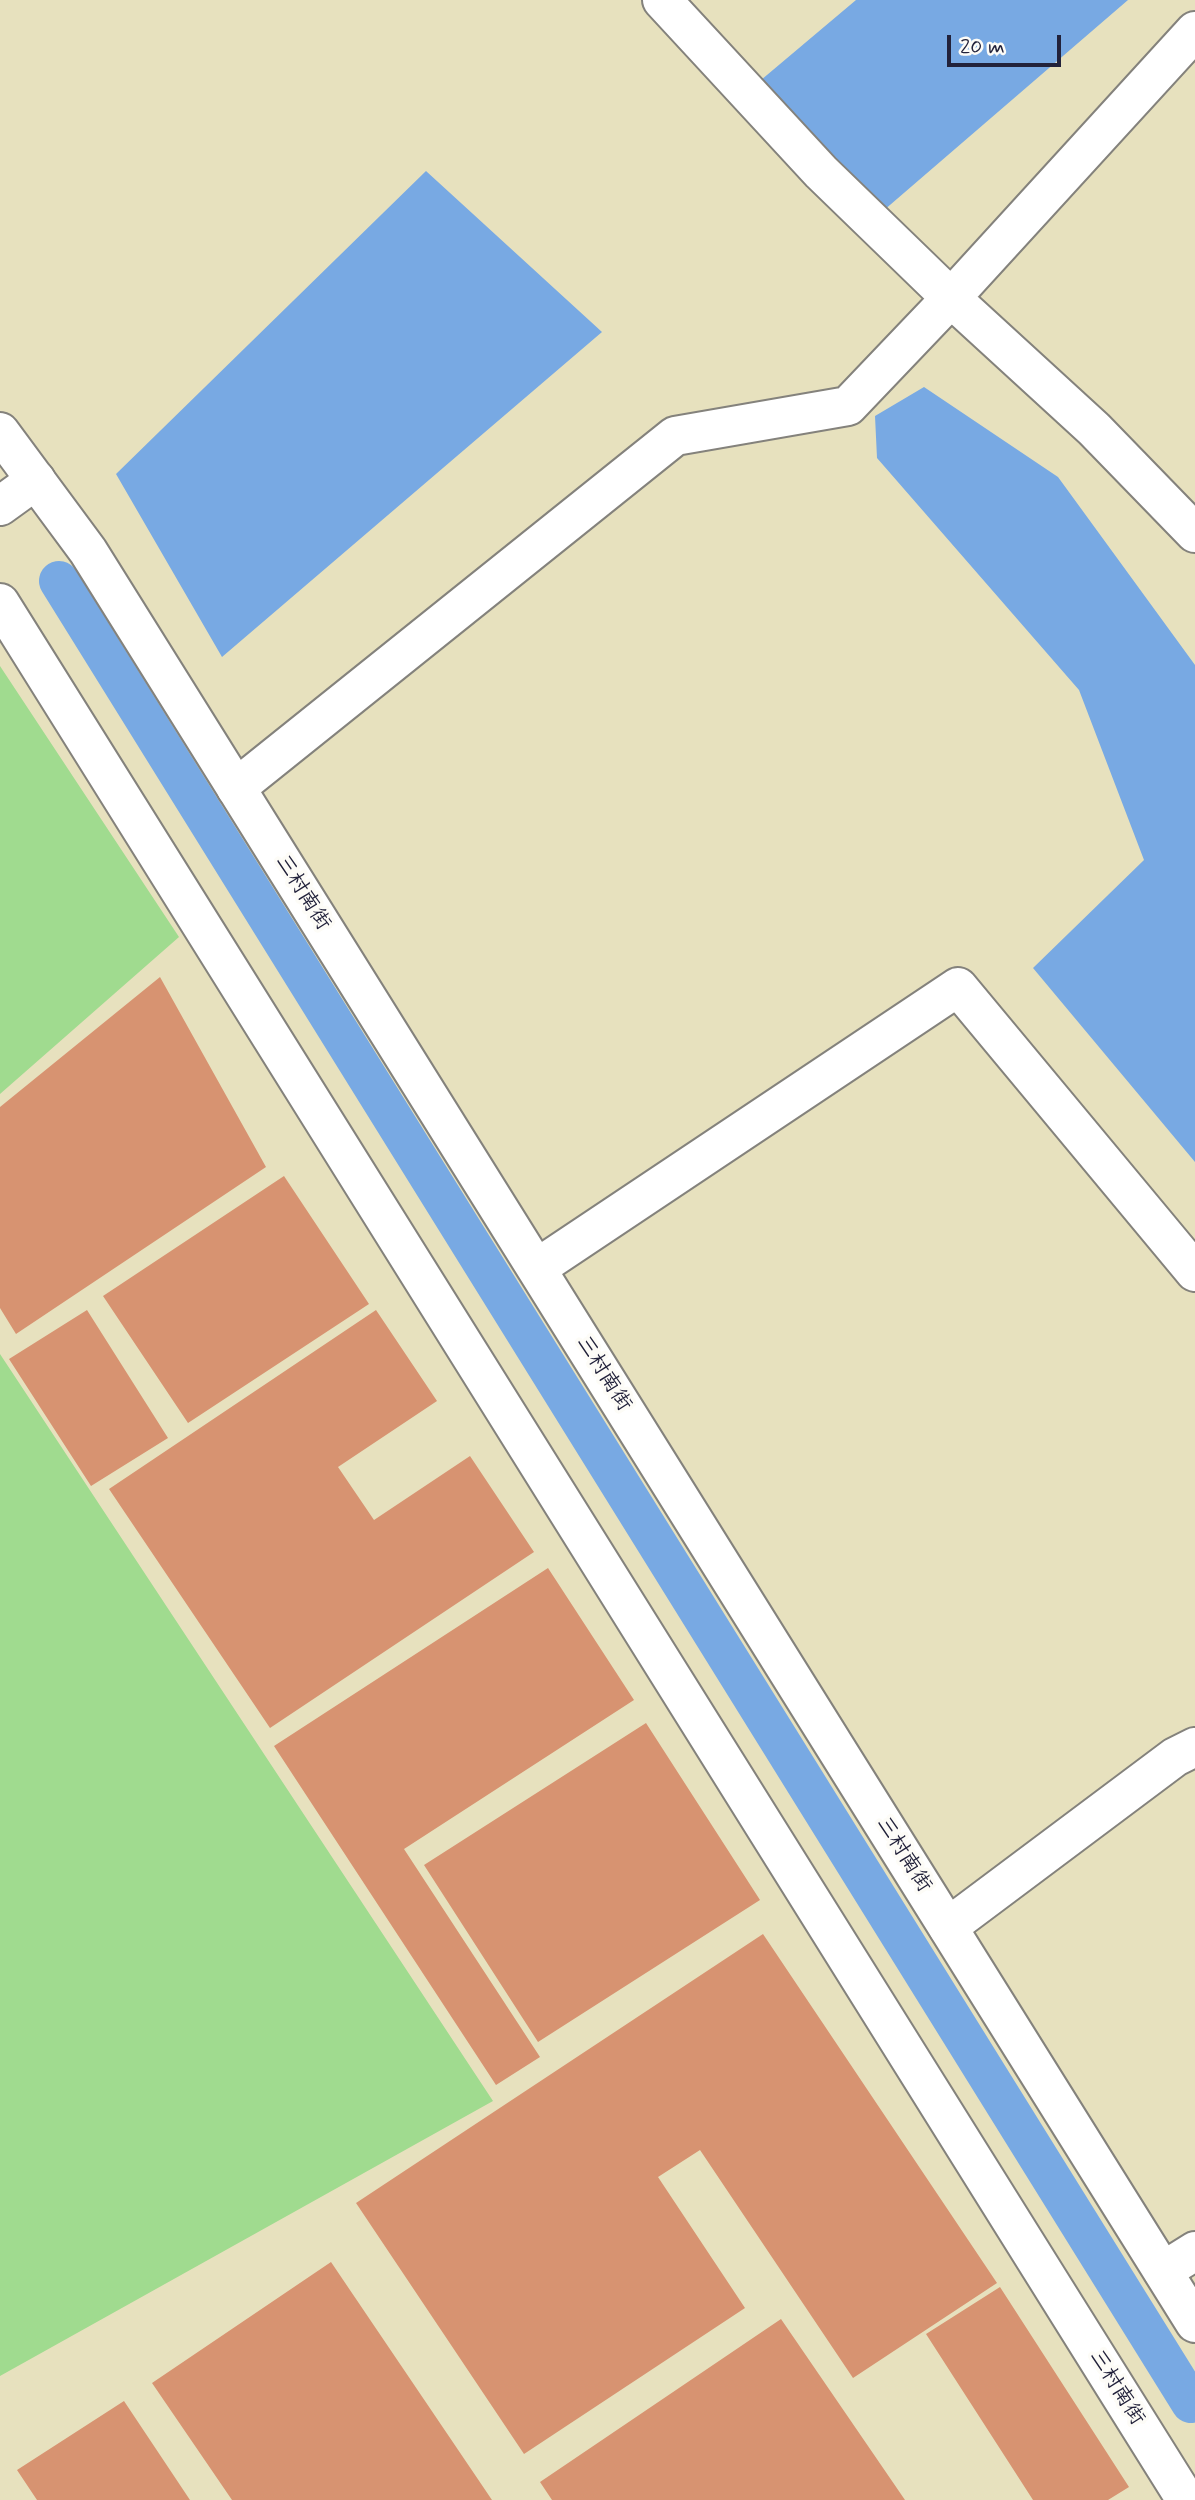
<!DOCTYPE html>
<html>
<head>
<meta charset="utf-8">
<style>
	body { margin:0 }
	#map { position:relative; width:1195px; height:2500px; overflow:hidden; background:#e7e1be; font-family:Mynerve,sans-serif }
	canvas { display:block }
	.scale { position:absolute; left:947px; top:35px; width:114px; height:32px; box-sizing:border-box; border:4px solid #22223b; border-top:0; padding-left:9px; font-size:21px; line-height:24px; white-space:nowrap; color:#22223b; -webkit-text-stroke:5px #fdfcf7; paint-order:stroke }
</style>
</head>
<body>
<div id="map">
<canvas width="1195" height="2500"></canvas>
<div class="scale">20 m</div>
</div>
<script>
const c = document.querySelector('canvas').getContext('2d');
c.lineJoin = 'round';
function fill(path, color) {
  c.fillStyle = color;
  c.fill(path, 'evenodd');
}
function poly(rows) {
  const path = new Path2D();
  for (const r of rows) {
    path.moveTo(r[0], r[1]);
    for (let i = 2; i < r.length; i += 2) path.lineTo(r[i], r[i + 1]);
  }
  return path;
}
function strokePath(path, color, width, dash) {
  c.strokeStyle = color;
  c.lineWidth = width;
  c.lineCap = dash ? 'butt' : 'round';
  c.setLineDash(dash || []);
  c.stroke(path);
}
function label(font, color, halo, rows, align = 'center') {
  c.font = font + ' Mynerve,"LXGW WenKai TC",sans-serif';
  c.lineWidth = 7;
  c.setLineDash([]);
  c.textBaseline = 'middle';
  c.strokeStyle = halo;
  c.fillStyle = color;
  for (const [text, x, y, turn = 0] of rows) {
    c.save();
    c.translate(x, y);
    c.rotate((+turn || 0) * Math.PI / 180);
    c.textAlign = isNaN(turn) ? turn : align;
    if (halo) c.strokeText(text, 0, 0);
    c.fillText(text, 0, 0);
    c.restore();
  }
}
const green = poly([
	[0,666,179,937,0,1094],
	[0,1354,493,2101,0,2376]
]);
const water = poly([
	[856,0,1128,0,883,211,748,91],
	[426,171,602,332,222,657,116,474],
	[924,387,1058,477,1195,665,1195,1162,1033,968,1144,860,1079,690,877,458,875,416]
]);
const canal = poly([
	[59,581,1191,2403]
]);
const building = poly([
	[160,977,266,1167,16,1334,0,1308,0,1107],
	[284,1176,369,1304,188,1423,103,1296],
	[87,1310,168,1438,91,1486,9,1359],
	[376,1310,437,1401,338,1467,374,1520,470,1456,534,1552,270,1728,109,1489],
	[548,1568,634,1700,404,1849,540,2057,496,2085,274,1746],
	[646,1723,760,1900,538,2042,424,1865],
	[763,1934,997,2283,853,2378,700,2150,658,2177,745,2308,524,2454,356,2203],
	[331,2262,492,2500,232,2500,152,2383],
	[1000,2287,1129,2487,1108,2500,1033,2500,926,2334],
	[781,2319,905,2500,552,2500,540,2482],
	[124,2401,190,2500,37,2500,17,2470]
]);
const minor = poly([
	[662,0,821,172,951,298,1094,429,1195,533],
	[0,506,36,480],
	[236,788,675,436,848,406,951,298,1195,31],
	[537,1268,958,987,1195,1272],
	[948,1927,1175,1757,1195,1747],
	[1163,2271,1195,2251]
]);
const tertiary = poly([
	[0,432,88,551,1195,2323],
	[0,603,1186,2500]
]);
const streetNames = [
	["三村南街",302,893,58],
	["三村南街",603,1374,58],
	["三村南街",903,1855,58],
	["三村南街",1116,2388,58]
];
fill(green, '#a0db8f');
fill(water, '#78a9e3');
strokePath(canal, '#78a9e3', 40);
fill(building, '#d79371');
strokePath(minor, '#84827c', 42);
strokePath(tertiary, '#84827c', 42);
strokePath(minor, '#fff', 38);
strokePath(tertiary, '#fff', 38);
label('21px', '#22223b', '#fdfcf7', streetNames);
</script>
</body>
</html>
